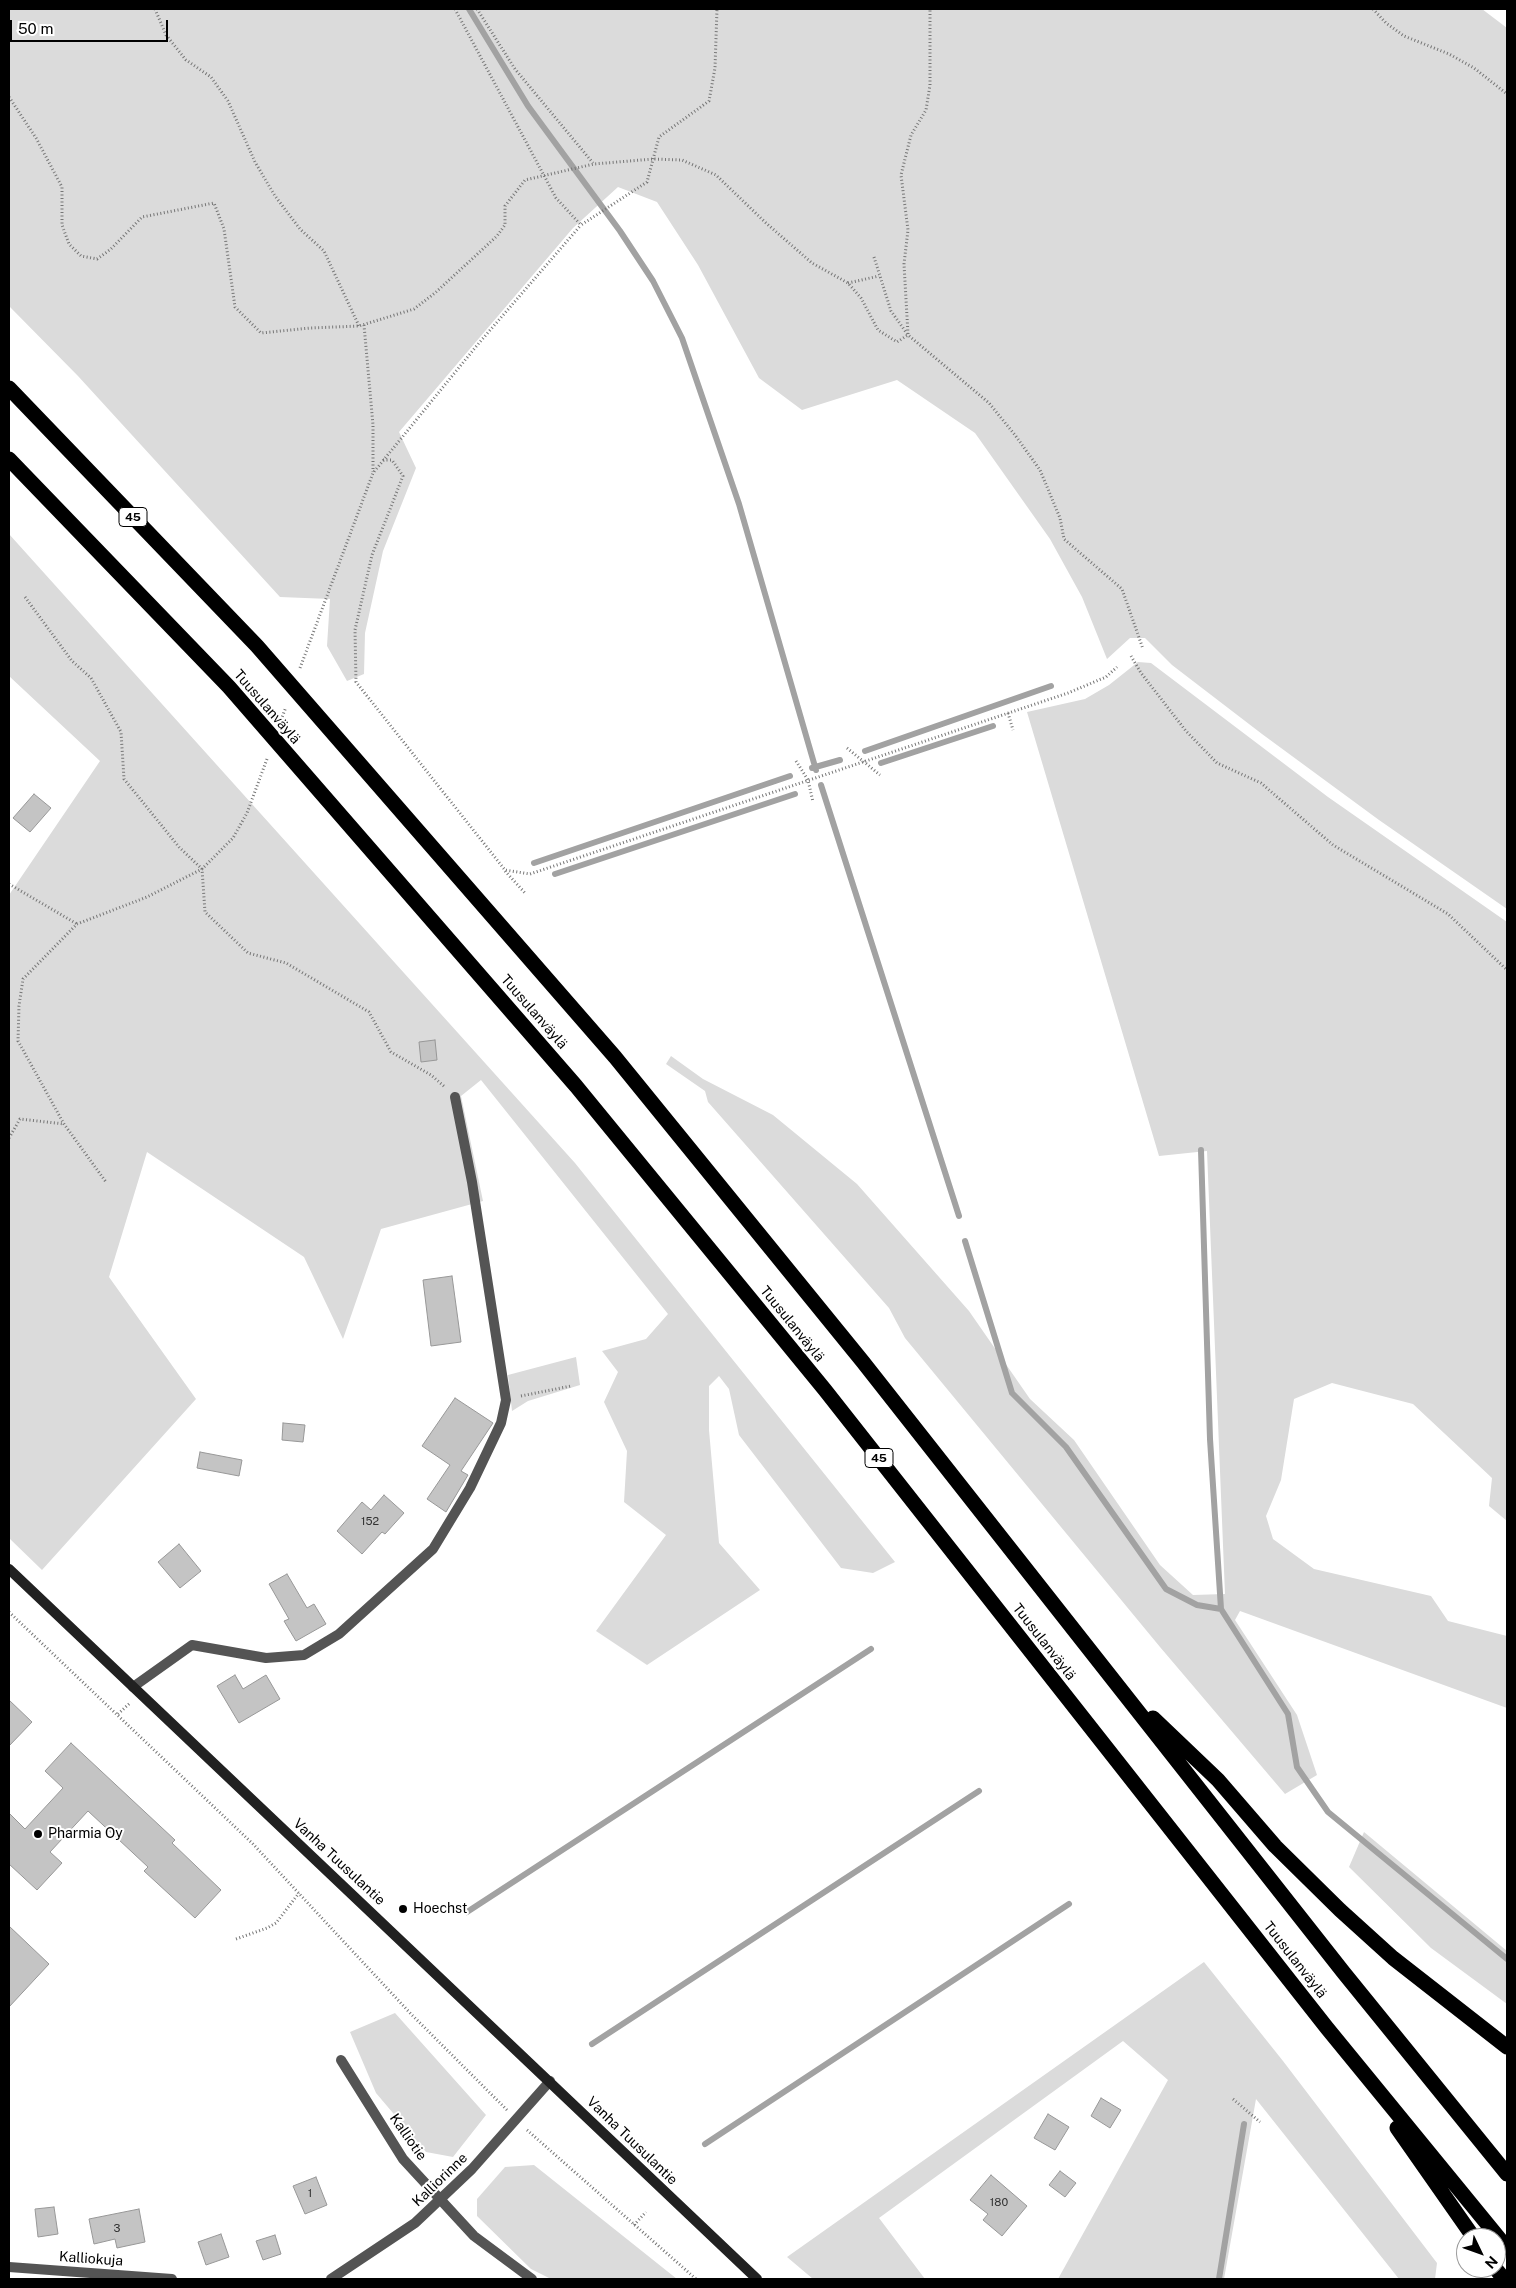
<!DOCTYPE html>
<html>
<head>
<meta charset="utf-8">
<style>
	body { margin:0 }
	#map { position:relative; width:1516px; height:2288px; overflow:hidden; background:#fff; font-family:"Public Sans",sans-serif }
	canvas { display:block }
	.frame { position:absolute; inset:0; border:10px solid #000; pointer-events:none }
	.north { position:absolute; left:1456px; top:2228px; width:50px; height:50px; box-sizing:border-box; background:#fff; border:1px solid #999; border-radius:50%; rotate:132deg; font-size:14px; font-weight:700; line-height:20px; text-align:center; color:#000 }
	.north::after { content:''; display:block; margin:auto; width:18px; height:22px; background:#000; clip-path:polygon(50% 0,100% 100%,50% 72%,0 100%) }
	.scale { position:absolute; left:10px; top:20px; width:158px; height:22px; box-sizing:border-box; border:2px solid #000; border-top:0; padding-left:6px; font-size:15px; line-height:18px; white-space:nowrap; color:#000; -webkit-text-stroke:4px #fff; paint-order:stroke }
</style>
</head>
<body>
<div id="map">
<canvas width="1516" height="2288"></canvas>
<div class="frame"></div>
<div class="north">N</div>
<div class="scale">50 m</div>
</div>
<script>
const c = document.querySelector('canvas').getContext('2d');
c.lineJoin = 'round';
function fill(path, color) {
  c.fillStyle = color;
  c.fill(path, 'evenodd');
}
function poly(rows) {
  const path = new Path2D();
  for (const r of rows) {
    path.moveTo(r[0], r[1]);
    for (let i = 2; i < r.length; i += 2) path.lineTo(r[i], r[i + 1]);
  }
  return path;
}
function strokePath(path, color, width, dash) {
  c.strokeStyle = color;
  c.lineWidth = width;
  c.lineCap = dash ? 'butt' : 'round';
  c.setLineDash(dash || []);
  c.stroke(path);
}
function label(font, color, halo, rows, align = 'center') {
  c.font = font + ' "Public Sans",sans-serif';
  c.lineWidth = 4;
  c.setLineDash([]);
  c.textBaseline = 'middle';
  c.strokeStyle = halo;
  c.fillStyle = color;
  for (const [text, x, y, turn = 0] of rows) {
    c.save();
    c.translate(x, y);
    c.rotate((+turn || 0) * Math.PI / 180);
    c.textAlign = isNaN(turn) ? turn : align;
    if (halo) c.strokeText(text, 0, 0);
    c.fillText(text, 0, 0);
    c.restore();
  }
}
const green = poly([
	[9,9,1482,9,1507,28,1507,909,1379,820,1262,734,1172,665,1145,638,1130,638,1107,659,1082,597,1050,539,975,433,897,380,802,410,759,378,698,265,657,202,618,187,573,228,399,432,416,468,383,551,365,633,364,674,347,681,327,646,330,599,280,597,78,376,9,306],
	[9,534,575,1163,895,1562,873,1573,841,1568,739,1435,729,1389,719,1376,709,1386,709,1430,719,1543,760,1590,647,1665,596,1631,666,1535,624,1502,627,1451,604,1402,618,1372,602,1351,646,1339,668,1314,481,1080,461,1096,483,1201,381,1229,343,1339,304,1257,147,1152,109,1277,196,1399,42,1570,9,1538,9,895,100,761,9,676],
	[1138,662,1151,663,1328,797,1507,922,1507,1521,1489,1506,1492,1478,1413,1404,1332,1383,1294,1399,1281,1480,1266,1516,1273,1539,1314,1569,1431,1596,1448,1621,1507,1636,1507,1708,1240,1611,1235,1620,1297,1715,1317,1775,1285,1794,1160,1647,905,1338,889,1308,708,1102,705,1091,666,1064,671,1056,703,1079,773,1115,857,1184,969,1311,1030,1399,1074,1440,1160,1565,1193,1595,1225,1594,1207,1151,1159,1156,1027,712,1085,699,1109,685],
	[576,1357,580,1385,528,1401,512,1411,508,1375],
	[1364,1832,1507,1951,1507,2004,1431,1948,1349,1867],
	[1204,1962,1283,2061,1437,2263,1435,2279,1399,2279,1256,2099,1224,2279,1058,2279,1168,2080,1123,2041,879,2218,925,2279,813,2279,787,2257],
	[395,2013,486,2115,453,2157,426,2152,376,2093,350,2032],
	[534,2165,677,2279,551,2279,531,2269,477,2216,477,2199,505,2167]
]);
const stream = poly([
	[469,9,528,106,620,231,653,281,682,338,739,504,816,770],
	[865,751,1051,686],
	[881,763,993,726],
	[812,768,840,760],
	[821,785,959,1216],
	[534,863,790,776],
	[555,874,795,794],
	[1201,1150,1210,1439,1221,1609],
	[965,1241,1012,1393,1066,1447,1166,1589,1197,1605,1221,1609,1288,1714,1297,1767,1328,1812,1507,1959],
	[467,1912,871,1649],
	[592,2044,979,1791],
	[705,2144,1069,1904],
	[1219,2279,1244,2124]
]);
const building = poly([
	[34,794,51,808,30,832,13,818,34,794],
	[435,1040,437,1060,421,1062,419,1042,435,1040],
	[452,1276,461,1342,431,1346,423,1280,452,1276],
	[455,1398,493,1423,461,1471,468,1475,446,1512,427,1499,450,1465,422,1446,455,1398],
	[283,1423,305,1425,303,1442,282,1440,283,1423],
	[200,1452,242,1460,239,1476,197,1468,200,1452],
	[384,1495,404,1513,385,1534,382,1532,362,1554,337,1531,362,1502,371,1510,384,1495],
	[179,1544,201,1571,180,1588,158,1562,179,1544],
	[287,1574,307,1608,314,1604,326,1624,296,1641,284,1621,289,1619,269,1584,287,1574],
	[235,1675,243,1689,266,1675,280,1699,239,1723,217,1686,235,1675],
	[9,1700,32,1722,9,1746,9,1700],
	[71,1743,175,1840,172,1843,221,1890,195,1918,144,1871,148,1867,88,1811,50,1852,62,1863,37,1890,9,1864,9,1813,25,1829,63,1788,45,1771,71,1743],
	[9,1926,49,1964,9,2007,9,1926],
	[1101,2098,1121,2110,1110,2128,1091,2116,1101,2098],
	[1048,2114,1069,2127,1055,2150,1034,2138,1048,2114],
	[1060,2171,1076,2183,1065,2197,1049,2185,1060,2171],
	[991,2175,1027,2206,1002,2236,983,2220,988,2214,970,2200,991,2175],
	[316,2177,327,2205,305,2214,293,2186,316,2177],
	[54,2207,58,2234,38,2237,35,2209,54,2207],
	[139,2209,145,2242,117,2248,115,2239,94,2244,89,2219,139,2209],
	[221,2234,229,2257,206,2265,198,2242,221,2234],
	[275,2235,281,2254,263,2260,256,2241,275,2235]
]);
const path = poly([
	[155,9,166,35,186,60,211,77,228,101,255,162,275,196,300,229,324,251,359,326],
	[455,9,556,198,581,225,647,182,659,137,709,101,715,68,717,9],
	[477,9,515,69,593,163],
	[1373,9,1386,23,1404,36,1449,54,1474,68,1507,94],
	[9,97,36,138,62,187,62,225,69,244,81,256,97,259,111,249,142,217,214,203,224,229,235,307,261,333,310,328,359,326,414,309,435,293,497,236,505,225,505,206,525,180,594,164,653,159,682,160,716,175,766,223,812,263,848,283,861,298,878,330,897,342,908,335],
	[874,257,891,311,908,335,989,403,1015,435,1040,470,1060,518,1064,539,1122,589,1143,649],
	[848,283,879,276],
	[364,325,373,425,373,472],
	[908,334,904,264,908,230,901,175,911,135,926,110,930,85,930,9],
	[383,460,392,460,403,476,372,555,355,630,356,682,505,870,530,874,1068,693,1106,677,1117,667],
	[25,597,72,661,91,678,121,732,124,779,179,847,202,869,147,897,77,924,23,979,19,1006,18,1041,64,1124,106,1182],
	[1131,656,1141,673,1186,731,1217,763,1261,783,1333,845,1448,914,1507,970],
	[300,668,373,473,479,343,581,225],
	[1008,713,1013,730],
	[281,720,286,707],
	[847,748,880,775],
	[267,759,247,813,233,838,202,869,205,912,248,953,286,963,369,1012,391,1052,431,1075,445,1087],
	[796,761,808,780,813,802],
	[505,871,525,893],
	[9,884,77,924],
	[9,1138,20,1119,64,1124],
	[521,1396,571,1386],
	[9,1612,253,1844,411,2014,507,2110],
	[118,1714,130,1703],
	[236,1939,267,1928,276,1923,299,1893],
	[1233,2099,1260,2122],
	[527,2130,696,2279],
	[634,2225,646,2212]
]);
const service = poly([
	[133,1687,192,1645,266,1658,304,1655,339,1634,433,1549,470,1488,501,1423,506,1400,472,1182,455,1097]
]);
const minor = poly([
	[341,2060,403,2159,474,2236,532,2279],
	[9,2267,172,2279],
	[331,2279,415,2223,472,2169,550,2081]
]);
const secondary = poly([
	[9,1569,757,2279]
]);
const motorway = poly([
	[9,388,257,646,615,1057,863,1362,1344,1973,1507,2174],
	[9,459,229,687,576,1086,825,1390,1327,2028,1507,2248],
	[1153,1718,1218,1780,1275,1846,1340,1910,1393,1958,1507,2047],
	[1397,2128,1474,2238],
	[1495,2268,1504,2279]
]);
const markers = [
	[38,1834,5,"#000"],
	[403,1909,5,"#000"]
];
const numberNames = [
	["152",370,1522],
	["1",310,2194],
	["180",999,2203],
	["3",117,2229]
];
const shields = [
	[133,517,28],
	[879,1458,28]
];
const shieldNames = [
	["45",133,517],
	["45",879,1458]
];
const streetNames = [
	["Tuusulanväylä",267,707,49],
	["Tuusulanväylä",534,1012,49],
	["Tuusulanväylä",792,1324,51],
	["Tuusulanväylä",1044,1642,52],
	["Vanha Tuusulantie",339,1862,43],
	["Tuusulanväylä",1295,1960,52],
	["Kalliotie",408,2137,55],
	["Vanha Tuusulantie",632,2141,44],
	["Kalliorinne",440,2180,-44],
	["Kalliokuja",91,2259,4]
];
const poiNames = [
	["Pharmia Oy",48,1834],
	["Hoechst",413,1909]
];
fill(green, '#dbdbdb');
strokePath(stream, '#a2a2a2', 6);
fill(building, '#c4c4c4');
strokePath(building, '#989898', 1);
strokePath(path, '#767676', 3, [1, 2.5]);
strokePath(service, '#545454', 10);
strokePath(minor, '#545454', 10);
strokePath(secondary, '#212121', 10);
strokePath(motorway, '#000', 15);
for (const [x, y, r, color] of markers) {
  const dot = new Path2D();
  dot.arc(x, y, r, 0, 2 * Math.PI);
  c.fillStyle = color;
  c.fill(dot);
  strokePath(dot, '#fff', 2);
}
label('11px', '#313131', null, numberNames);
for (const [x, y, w] of shields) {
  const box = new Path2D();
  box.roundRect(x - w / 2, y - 9.5, w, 19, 4);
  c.fillStyle = '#fff';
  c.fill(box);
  strokePath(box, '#000', 1);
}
label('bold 12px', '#000', null, shieldNames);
label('14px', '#000', '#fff', streetNames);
label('14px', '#000', '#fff', poiNames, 'left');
</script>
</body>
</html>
